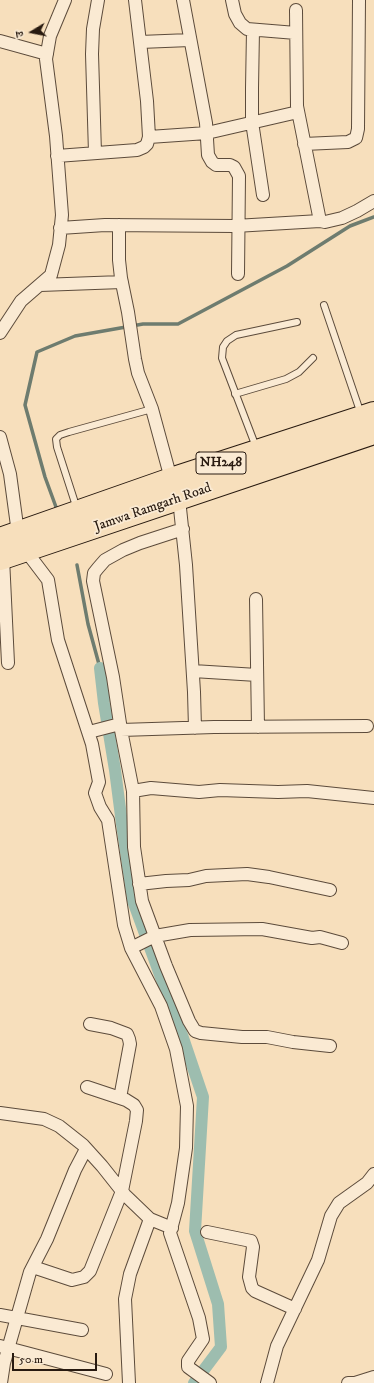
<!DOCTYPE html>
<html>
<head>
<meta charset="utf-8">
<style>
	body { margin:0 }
	#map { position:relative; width:374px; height:1383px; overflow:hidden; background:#f7dfbc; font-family:"IM FELL DW Pica","Noto Serif Devanagari",serif }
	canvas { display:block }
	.north { position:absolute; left:12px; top:12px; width:40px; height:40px; -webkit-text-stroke:3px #faead3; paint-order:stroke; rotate:260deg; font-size:11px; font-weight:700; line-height:16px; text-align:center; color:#281a10 }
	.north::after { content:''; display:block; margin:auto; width:14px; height:18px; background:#281a10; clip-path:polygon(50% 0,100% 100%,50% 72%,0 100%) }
	.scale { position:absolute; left:12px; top:1353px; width:85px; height:18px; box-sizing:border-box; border:2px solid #281a10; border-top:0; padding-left:5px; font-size:12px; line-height:14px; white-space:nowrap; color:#281a10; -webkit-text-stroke:3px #faead3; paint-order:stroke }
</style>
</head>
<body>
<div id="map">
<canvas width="374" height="1383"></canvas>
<div class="north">उ</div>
<div class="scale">50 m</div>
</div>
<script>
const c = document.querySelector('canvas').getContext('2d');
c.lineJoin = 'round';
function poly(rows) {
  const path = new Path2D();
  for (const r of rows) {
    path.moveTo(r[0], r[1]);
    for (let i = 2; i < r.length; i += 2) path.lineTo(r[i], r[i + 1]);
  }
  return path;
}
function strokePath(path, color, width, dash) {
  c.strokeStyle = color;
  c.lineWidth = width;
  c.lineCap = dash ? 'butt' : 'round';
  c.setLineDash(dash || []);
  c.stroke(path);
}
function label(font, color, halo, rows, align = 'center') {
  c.font = font + ' "IM FELL DW Pica",serif';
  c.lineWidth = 3.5;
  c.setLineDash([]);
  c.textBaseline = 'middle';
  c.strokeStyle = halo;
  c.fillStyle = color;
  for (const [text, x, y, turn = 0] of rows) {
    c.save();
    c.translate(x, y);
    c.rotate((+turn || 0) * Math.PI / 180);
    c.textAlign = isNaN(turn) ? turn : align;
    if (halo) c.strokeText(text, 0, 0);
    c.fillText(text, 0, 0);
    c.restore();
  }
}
const stream = poly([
	[56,507,45,477,25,405,37,352,75,336,143,324,178,324,287,266,350,226,374,217],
	[77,565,88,624,100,668]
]);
const canal = poly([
	[100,668,104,703,115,770,122,824,133,901,182,1035,203,1097,195,1231,218,1304,221,1347,194,1383]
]);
const lane = poly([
	[324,305,361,414],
	[235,394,286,379,299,372,313,358],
	[256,447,222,358,223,347,227,341,236,335,297,322],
	[77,509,57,447,56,439,60,435,69,432,152,409]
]);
const street = poly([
	[183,0,206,123,208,155,212,162,216,165,230,165,234,167,239,176,238,274],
	[232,0,235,14,240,23,247,29,296,33],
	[296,10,297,106,320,221],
	[253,30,252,88,252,122,263,195],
	[0,41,47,54],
	[140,42,190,40],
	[149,137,207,133,298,112],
	[304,144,348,142,356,138,358,129,359,0],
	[95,153,92,54,93,29,98,0],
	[57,156,137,150,144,147,147,144,149,137,147,101,135,0],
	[119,225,119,260,121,278,128,312,135,359,138,373,152,409,171,479],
	[60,228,105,225,235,226,320,221,325,222,342,218,357,211,374,201],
	[40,285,122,282],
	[0,333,21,301,51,275,59,245,62,215,56,136,46,59,50,36,65,0],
	[0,437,10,474,18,533],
	[179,499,186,565,194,692,195,728],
	[183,529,140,543,123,550,105,560,98,568,94,573,93,581,113,677,121,730,133,791,134,847,142,901,166,966,189,1021,195,1031,201,1033,242,1037,267,1037,293,1042,330,1046],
	[26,551,48,580,58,640,92,744,99,782,95,793,100,807,108,820,124,925,131,948,161,1006,176,1049,187,1106,186,1148,178,1203,170,1233,199,1318,203,1339,188,1361,188,1367,210,1383],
	[3,558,8,663],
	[256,599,258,727],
	[193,671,257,675],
	[121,730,214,727,367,726],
	[89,732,120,724],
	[133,791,151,788,199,792,220,790,278,792,307,791,374,798],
	[139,884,166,881,189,880,206,876,247,874,269,877,330,890],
	[131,948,155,936,190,930,262,929,312,938,320,937,342,943],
	[90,1024,111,1028,127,1034,129,1039,130,1044,120,1098],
	[0,1113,44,1119,59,1126,83,1145,102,1166,125,1195,150,1219,172,1228],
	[207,1232,251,1241,253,1247,249,1277,252,1288,255,1291,295,1309],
	[33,1267,72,1280,84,1277,90,1271,122,1191,136,1121,137,1110,134,1105,126,1100,87,1087],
	[0,1315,82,1330],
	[0,1346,106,1374],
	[1,1383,4,1363,30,1272,47,1239,75,1170,86,1149],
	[129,1383,125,1299,130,1274,150,1219],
	[267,1383,277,1346,318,1260,331,1216,339,1203,367,1183,374,1174],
	[348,1383,355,1383,374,1377]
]);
const highway = poly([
	[0,539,171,479,374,413],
	[0,559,374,433]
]);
const shields = [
	[221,463,50]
];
const shieldNames = [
	["NH248",221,463]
];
const streetNames = [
	["Jamwa Ramgarh Road",153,508,-19]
];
strokePath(stream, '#6e7c6f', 3.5);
strokePath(canal, '#9dbdaf', 12);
strokePath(lane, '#5c4b3b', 8);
strokePath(street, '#5c4b3b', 14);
strokePath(highway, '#281a10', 24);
strokePath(lane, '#faead3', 6);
strokePath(street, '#faead3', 12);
strokePath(highway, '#f7dfbc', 22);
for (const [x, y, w] of shields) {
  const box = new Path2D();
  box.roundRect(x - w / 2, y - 11, w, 22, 3);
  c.fillStyle = '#faead3';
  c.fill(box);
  strokePath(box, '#281a10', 1);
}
label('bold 13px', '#281a10', null, shieldNames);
label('14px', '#281a10', '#faead3', streetNames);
</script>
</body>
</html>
